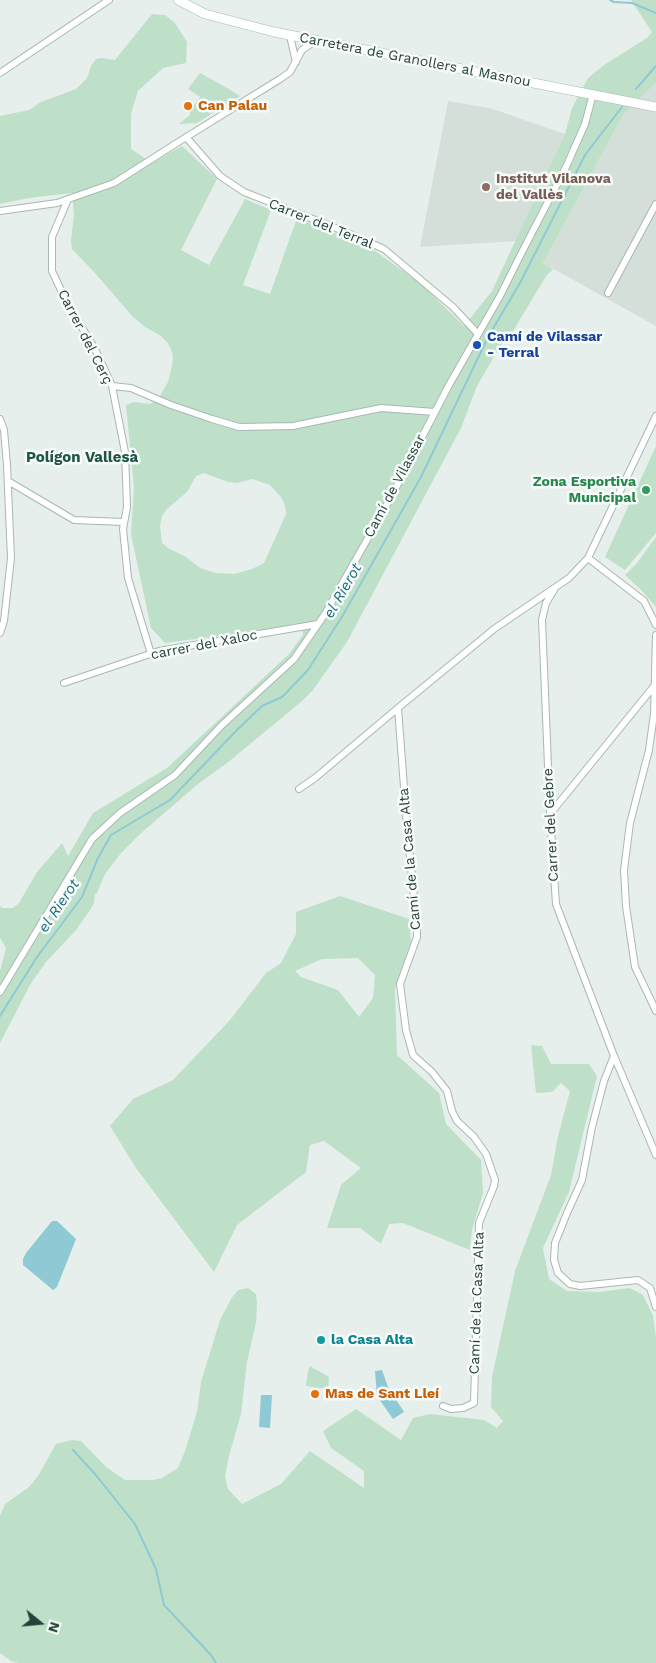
<!DOCTYPE html>
<html>
<head>
<meta charset="utf-8">
<style>
	body { margin:0 }
	#map { position:relative; width:656px; height:1663px; overflow:hidden; background:#e6efeb; font-family:"Work Sans",sans-serif }
	canvas { display:block }
	.north { position:absolute; left:15px; top:1598px; width:50px; height:50px; -webkit-text-stroke:4px #f7fbf9; paint-order:stroke; rotate:107deg; font-size:14px; font-weight:700; line-height:20px; text-align:center; color:#24423a }
	.north::after { content:''; display:block; margin:auto; width:18px; height:22px; background:#24423a; clip-path:polygon(50% 0,100% 100%,50% 72%,0 100%) }
</style>
</head>
<body>
<div id="map">
<canvas width="656" height="1663"></canvas>
<div class="north">N</div>
</div>
<script>
const c = document.querySelector('canvas').getContext('2d');
c.lineJoin = 'round';
function fill(path, color) {
  c.fillStyle = color;
  c.fill(path, 'evenodd');
}
function poly(rows) {
  const path = new Path2D();
  for (const r of rows) {
    path.moveTo(r[0], r[1]);
    for (let i = 2; i < r.length; i += 2) path.lineTo(r[i], r[i + 1]);
  }
  return path;
}
function strokePath(path, color, width, dash) {
  c.strokeStyle = color;
  c.lineWidth = width;
  c.lineCap = dash ? 'butt' : 'round';
  c.setLineDash(dash || []);
  c.stroke(path);
}
function label(font, color, halo, rows, align = 'center') {
  c.font = font + ' "Work Sans",sans-serif';
  c.lineWidth = 5;
  c.setLineDash([]);
  c.textBaseline = 'middle';
  c.strokeStyle = halo;
  c.fillStyle = color;
  for (const [text, x, y, turn = 0] of rows) {
    c.save();
    c.translate(x, y);
    c.rotate((+turn || 0) * Math.PI / 180);
    c.textAlign = isNaN(turn) ? turn : align;
    if (halo) c.strokeText(text, 0, 0);
    c.fillText(text, 0, 0);
    c.restore();
  }
}
const built = poly([
	[656,83,656,326,543,263,623,115],
	[448,101,490,108,565,134,516,241,420,247]
]);
const green = poly([
	[631,0,656,0,656,83,623,115,543,263,553,269,547,275,537,291,512,333,500,346,491,362,477,386,461,428,347,642,313,690,301,702,227,763,198,784,140,834,121,853,105,874,97,893,95,894,94,903,90,910,76,930,46,962,30,985,0,1043,0,971,6,948,0,938,0,906,3,908,13,908,19,903,37,872,62,843,68,856,93,813,167,768,289,654,303,635,303,625,165,643,151,628,131,534,134,488,126,405,134,402,150,404,158,399,168,382,172,366,173,357,171,349,167,342,161,336,145,327,132,316,95,273,72,249,71,241,74,214,72,193,29,198,0,204,0,116,29,110,41,102,76,89,87,78,91,66,96,59,101,58,115,60,152,14,165,15,175,23,187,42,186,63,163,68,138,91,131,114,131,149,152,163,182,146,217,179,181,250,209,265,245,199,271,210,243,285,270,294,297,218,368,246,420,283,464,326,492,291,565,134,572,108,588,78,604,65,647,38,652,32],
	[204,473,228,482,236,483,253,479,261,482,270,485,281,497,285,505,286,514,264,563,252,569,234,574,216,573,200,568,186,557,168,548,162,543,160,526,162,516,167,509,187,492,196,476],
	[200,73,227,88,240,96,197,123,179,124,190,115,190,110,200,97,188,89],
	[656,446,656,533,625,570,605,557],
	[656,537,656,607,641,590,625,575,637,563],
	[340,896,409,919,411,942,395,989,397,1055,439,1093,446,1124,481,1160,483,1193,472,1230,470,1250,403,1223,389,1224,381,1244,360,1228,327,1228,341,1185,361,1168,324,1141,310,1145,306,1172,237,1225,214,1272,136,1168,110,1126,133,1099,173,1080,230,1020,266,973,281,963,296,934,296,912],
	[358,958,375,975,373,998,359,1017,338,990,301,977,295,971,322,959],
	[531,1045,542,1046,551,1064,589,1064,597,1076,569,1192,543,1248,549,1279,567,1291,599,1292,630,1288,643,1295,653,1316,656,1337,656,1663,18,1663,11,1661,0,1653,0,1516,5,1504,29,1487,38,1476,56,1444,72,1440,81,1441,106,1467,125,1480,153,1480,162,1478,178,1468,185,1451,197,1412,201,1382,220,1320,231,1299,238,1290,248,1288,256,1294,257,1303,256,1323,247,1362,241,1414,229,1456,225,1476,228,1489,242,1504,281,1484,310,1451,364,1488,364,1471,331,1448,323,1431,356,1409,401,1440,413,1418,430,1414,484,1420,497,1428,503,1421,491,1407,492,1377,515,1271,551,1175,558,1136,570,1091,561,1083,552,1092,536,1093],
	[310,1366,329,1377,328,1389,306,1386,308,1371]
]);
const water = poly([
	[52,1221,57,1221,76,1239,57,1287,53,1290,23,1265,23,1259,26,1253],
	[382,1370,388,1387,404,1412,393,1419,377,1396,375,1371],
	[261,1395,272,1395,270,1428,259,1427]
]);
const stream = poly([
	[610,0,614,2,632,3,656,13],
	[636,89,656,66],
	[0,1016,37,957,82,897,98,858,111,835,170,800,235,732,262,706,282,697,308,670,343,615,421,477,488,337,520,283,585,155,622,107],
	[73,1450,95,1474,135,1524,156,1569,164,1605,211,1655,216,1663]
]);
const minor = poly([
	[290,36,296,62],
	[0,73,109,0],
	[186,137,220,176,244,192,341,230,384,249,453,307,478,334],
	[68,199,52,237,52,271,66,301,95,349,112,386,125,452,127,507,123,529,128,578,151,654],
	[0,211,57,203,114,183,180,141,280,79,290,72,302,50,315,41],
	[608,293,656,204],
	[112,386,131,388,171,405,212,419,239,427,293,426,381,408,435,412],
	[0,419,4,430,7,465,11,558,4,621,0,633],
	[8,481,74,520,124,522],
	[588,558,644,601,656,625],
	[554,590,546,603,542,620,550,814,556,904,614,1056,604,1081,592,1127,582,1180,567,1213,555,1243,554,1260,558,1273,570,1284,580,1286,638,1280,650,1288,656,1307],
	[656,635,654,714,649,750,630,823,624,870,626,906,635,967,656,1011],
	[64,683,159,651,318,624],
	[299,789,315,778,398,708],
	[550,814,655,685],
	[0,992,92,839,120,813,175,775,222,725,294,659,325,614,389,501,449,385,500,296,521,254,566,167,585,124,593,94],
	[614,1056,656,1155],
	[443,1406,451,1409,463,1408,474,1403,479,1223,494,1186,495,1180,486,1154,474,1137,457,1121,452,1111,447,1091,432,1072,413,1055,406,1030,400,984,417,937,417,927,407,827,398,708,494,629,569,578,588,558,656,416]
]);
const secondary = poly([
	[178,0,205,14,274,32,656,107]
]);
const markers = [
	[188,106,5,"#e8710a"],
	[486,187,5,"#8d6e63"],
	[477,345,5,"#1a4fb4"],
	[646,490,5,"#2e9e5b"],
	[321,1340,5,"#0f9aa8"],
	[315,1394,5,"#e8710a"]
];
const streetNames = [
	["Carretera de Granollers al Masnou",415,60,11],
	["Carrer del Terral",321,224,22],
	["Carrer del Cerç",85,337,63],
	["Camí de Vilassar",395,486,-62],
	["carrer del Xaloc",204,645,-11],
	["Carrer del Gebre",551,825,-93],
	["Camí de la Casa Alta",410,859,-95],
	["Camí de la Casa Alta",477,1303,-88]
];
const foodNames = [
	["Can Palau",198,106],
	["Mas de Sant Lleí",325,1394]
];
const educationNames = [
	["Institut Vilanova",496,179],
	["del Vallès",496,195]
];
const transitNames = [
	["Camí de Vilassar",487,337],
	["- Terral",487,353]
];
const leisureNames = [
	["Zona Esportiva",636,482],
	["Municipal",636,498]
];
const cultureNames = [
	["la Casa Alta",331,1340]
];
const neighbourhoodNames = [
	["Polígon Vallesà",82,458]
];
const waterNames = [
	["el Rierot",343,591,-60],
	["el Rierot",59,906,-56]
];
fill(built, '#d4dfda');
fill(green, '#bfe0c8');
fill(water, '#8ec9d4');
strokePath(stream, '#8ec9d4', 2);
strokePath(minor, '#a8b8b2', 8);
strokePath(secondary, '#a4bbb3', 10);
strokePath(minor, '#fff', 6);
strokePath(secondary, '#fff', 9);
for (const [x, y, r, color] of markers) {
  const dot = new Path2D();
  dot.arc(x, y, r, 0, 2 * Math.PI);
  c.fillStyle = color;
  c.fill(dot);
  strokePath(dot, '#f7fbf9', 2);
}
label('14px', '#24423a', '#f7fbf9', streetNames);
label('bold 14px', '#c56008', '#f7fbf9', foodNames, 'left');
label('bold 14px', '#785e54', '#f7fbf9', educationNames, 'left');
label('bold 14px', '#164399', '#f7fbf9', transitNames, 'left');
label('bold 14px', '#27864d', '#f7fbf9', leisureNames, 'right');
label('bold 14px', '#0d838f', '#f7fbf9', cultureNames, 'left');
label('bold 15px', '#1f5548', '#f7fbf9', neighbourhoodNames);
label('italic 15px', '#1c6f80', '#f7fbf9', waterNames);
</script>
</body>
</html>
